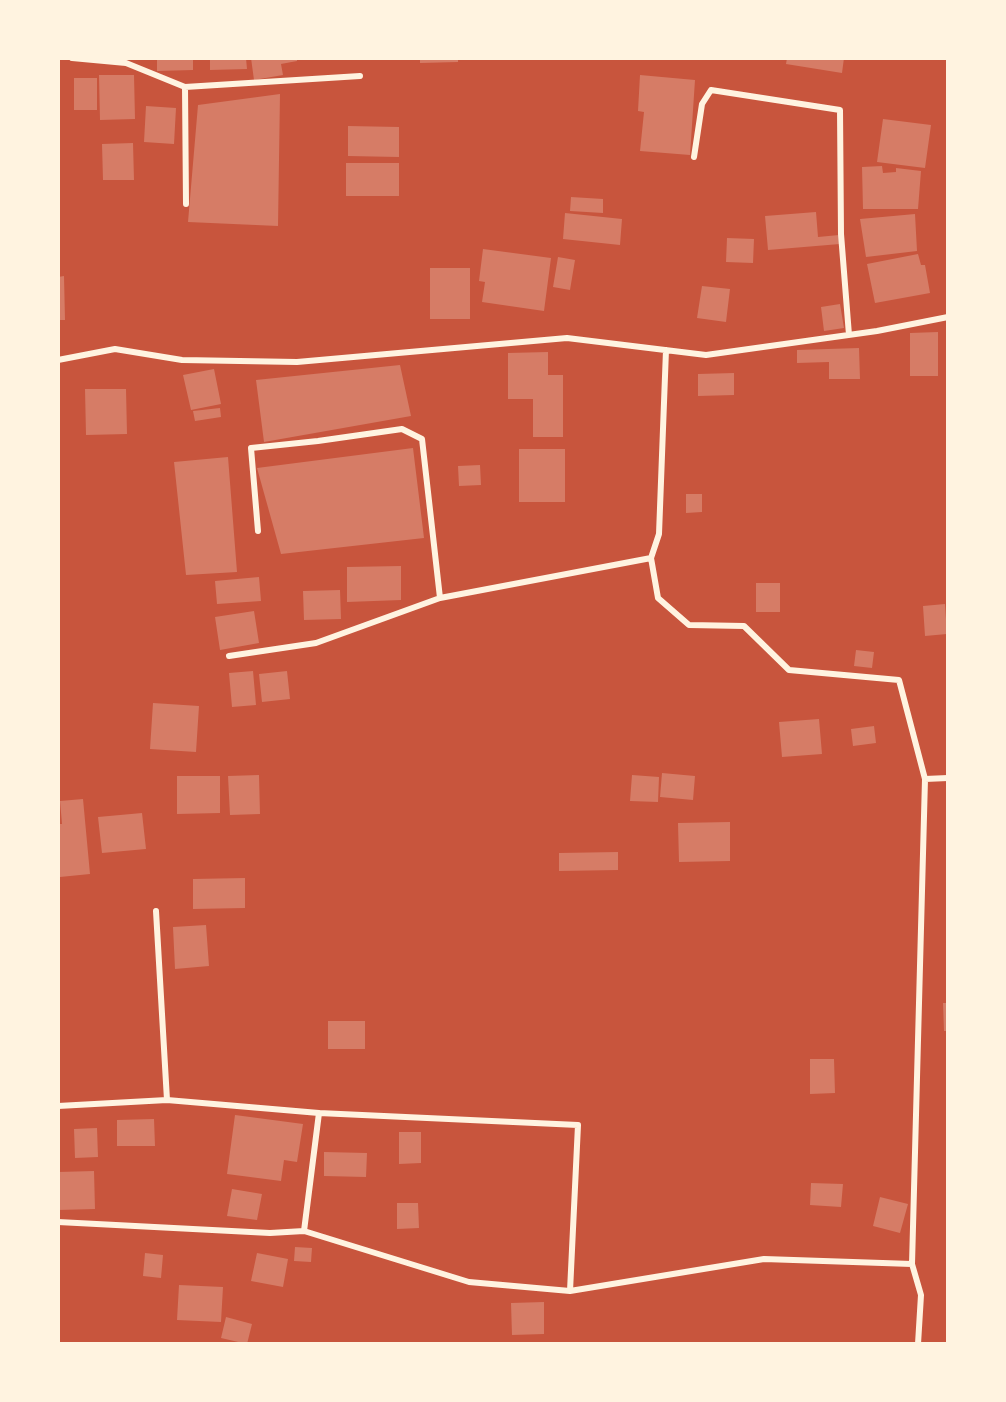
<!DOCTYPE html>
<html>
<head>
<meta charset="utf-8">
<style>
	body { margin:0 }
	#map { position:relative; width:1006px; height:1402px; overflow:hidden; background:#c8553d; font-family:"Nunito Sans",sans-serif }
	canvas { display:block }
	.frame { position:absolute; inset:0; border:60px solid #fff3e0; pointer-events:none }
</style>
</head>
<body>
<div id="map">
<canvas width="1006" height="1402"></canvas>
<div class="frame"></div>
</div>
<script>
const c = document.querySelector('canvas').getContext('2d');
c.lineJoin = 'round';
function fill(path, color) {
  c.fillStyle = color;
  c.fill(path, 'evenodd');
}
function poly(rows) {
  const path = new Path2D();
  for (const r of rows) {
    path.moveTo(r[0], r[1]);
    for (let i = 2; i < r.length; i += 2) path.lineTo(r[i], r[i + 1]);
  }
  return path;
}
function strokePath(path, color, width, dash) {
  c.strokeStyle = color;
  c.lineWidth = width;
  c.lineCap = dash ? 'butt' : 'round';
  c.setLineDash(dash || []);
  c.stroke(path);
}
const building = poly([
	[157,58,193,58,193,70,157,71],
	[210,58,246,58,247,69,210,70],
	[251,58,297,58,297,61,281,64,283,75,254,80],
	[420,58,458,58,458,62,420,63],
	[787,58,844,58,842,73,786,64],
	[99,75,134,75,135,119,100,120],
	[640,75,695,80,690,155,640,151,644,112,638,111],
	[74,78,97,78,97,110,74,110],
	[280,94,278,226,188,222,198,105],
	[146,106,176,108,174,144,144,142],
	[883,119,931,125,925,168,877,162],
	[348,126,399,127,399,157,348,156],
	[133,143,134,180,103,180,102,144],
	[346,163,399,163,399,196,346,196],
	[882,166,883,173,896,172,896,168,921,171,918,209,863,209,862,167],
	[571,197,603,199,603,213,570,211],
	[816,212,818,237,839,235,840,244,768,250,765,216],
	[565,213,622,219,620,245,563,239],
	[915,214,917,251,866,257,860,219],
	[727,238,754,239,753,263,726,262],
	[483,249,551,258,544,311,482,302,485,282,479,281],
	[918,254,921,265,925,265,930,293,875,303,867,264],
	[558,257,575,260,570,290,553,287],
	[430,268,470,268,470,319,430,319],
	[64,276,65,320,58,320,58,277],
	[702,286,730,289,726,322,697,318],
	[840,304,844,328,824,331,821,307],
	[938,332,938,376,910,376,910,333],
	[859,348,860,379,829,379,829,362,797,363,797,350],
	[548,352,548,375,563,375,563,437,533,437,533,399,508,399,508,353],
	[400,365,411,416,264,442,256,380],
	[214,369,221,404,191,410,183,375],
	[734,373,734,395,698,396,698,374],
	[85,389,126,389,127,434,86,435],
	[220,408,221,417,195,421,193,411],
	[413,448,424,538,281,554,257,468],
	[519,449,565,449,565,502,519,502],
	[228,457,237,572,186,575,174,462],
	[480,465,481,485,459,486,458,466],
	[686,494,702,494,702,512,686,513],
	[401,566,401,600,347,602,347,567],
	[259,577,261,601,217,604,215,581],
	[756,583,780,583,780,612,756,612],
	[340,590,341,619,304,620,303,591],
	[945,604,947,634,925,636,923,606],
	[254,611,259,643,220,650,215,617],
	[856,650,874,652,872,668,854,666],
	[253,671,256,705,232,707,229,673],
	[287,671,290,699,262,702,259,674],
	[153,703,199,706,196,752,150,749],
	[819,719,822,754,782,757,779,722],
	[874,726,876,743,853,746,851,729],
	[662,773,695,776,693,800,660,797],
	[259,775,260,814,230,815,228,776],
	[632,775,659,777,658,802,630,801],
	[177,776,220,776,220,813,177,814],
	[83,799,90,874,60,877,58,824,62,824,60,801],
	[142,813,146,849,102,853,98,817],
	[730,822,730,861,679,862,678,823],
	[618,852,618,870,559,871,559,853],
	[245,878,245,908,193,909,193,879],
	[206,925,209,966,175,969,173,927],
	[943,1003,948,1003,948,1031,944,1031],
	[328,1021,365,1021,365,1049,328,1049],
	[810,1059,834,1059,835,1093,810,1094],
	[235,1115,303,1124,297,1162,284,1160,281,1181,227,1174],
	[154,1119,155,1146,117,1146,117,1120],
	[97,1128,98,1157,75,1158,74,1129],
	[399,1132,421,1132,421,1163,399,1164],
	[324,1152,367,1153,366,1177,324,1176],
	[94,1171,95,1209,58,1210,58,1172],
	[811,1183,843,1184,841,1207,810,1205],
	[232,1189,262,1194,257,1220,227,1216],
	[880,1197,908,1204,900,1233,873,1226],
	[397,1203,418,1203,419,1228,397,1229],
	[295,1247,312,1248,311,1262,294,1261],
	[145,1253,163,1255,161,1278,143,1276],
	[257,1253,288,1259,283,1287,251,1281],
	[179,1285,223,1287,221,1322,177,1320],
	[544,1302,544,1334,512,1335,511,1303],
	[226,1317,252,1324,247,1344,221,1338]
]);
const minor = poly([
	[72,58,126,63,185,87,360,76],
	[185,87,186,204],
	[694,157,702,104,711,90,840,110,841,234,849,335],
	[666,350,659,534,651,558,658,598,689,625,744,626,789,670,899,680,925,779,912,1264],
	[58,360,115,349,182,360,297,362,567,338,706,355,877,331,948,317],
	[258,531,251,448,318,441,402,429,422,439,440,598],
	[229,656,316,643,440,598,651,558],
	[925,779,948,778],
	[156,911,167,1100],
	[58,1106,167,1100,319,1113,578,1125,570,1291,764,1259,912,1264,921,1295,918,1344],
	[58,1222,270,1233,304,1231,469,1282,570,1291],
	[304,1231,319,1113]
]);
fill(building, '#d67c66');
strokePath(minor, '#fff3e0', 6);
</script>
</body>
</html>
